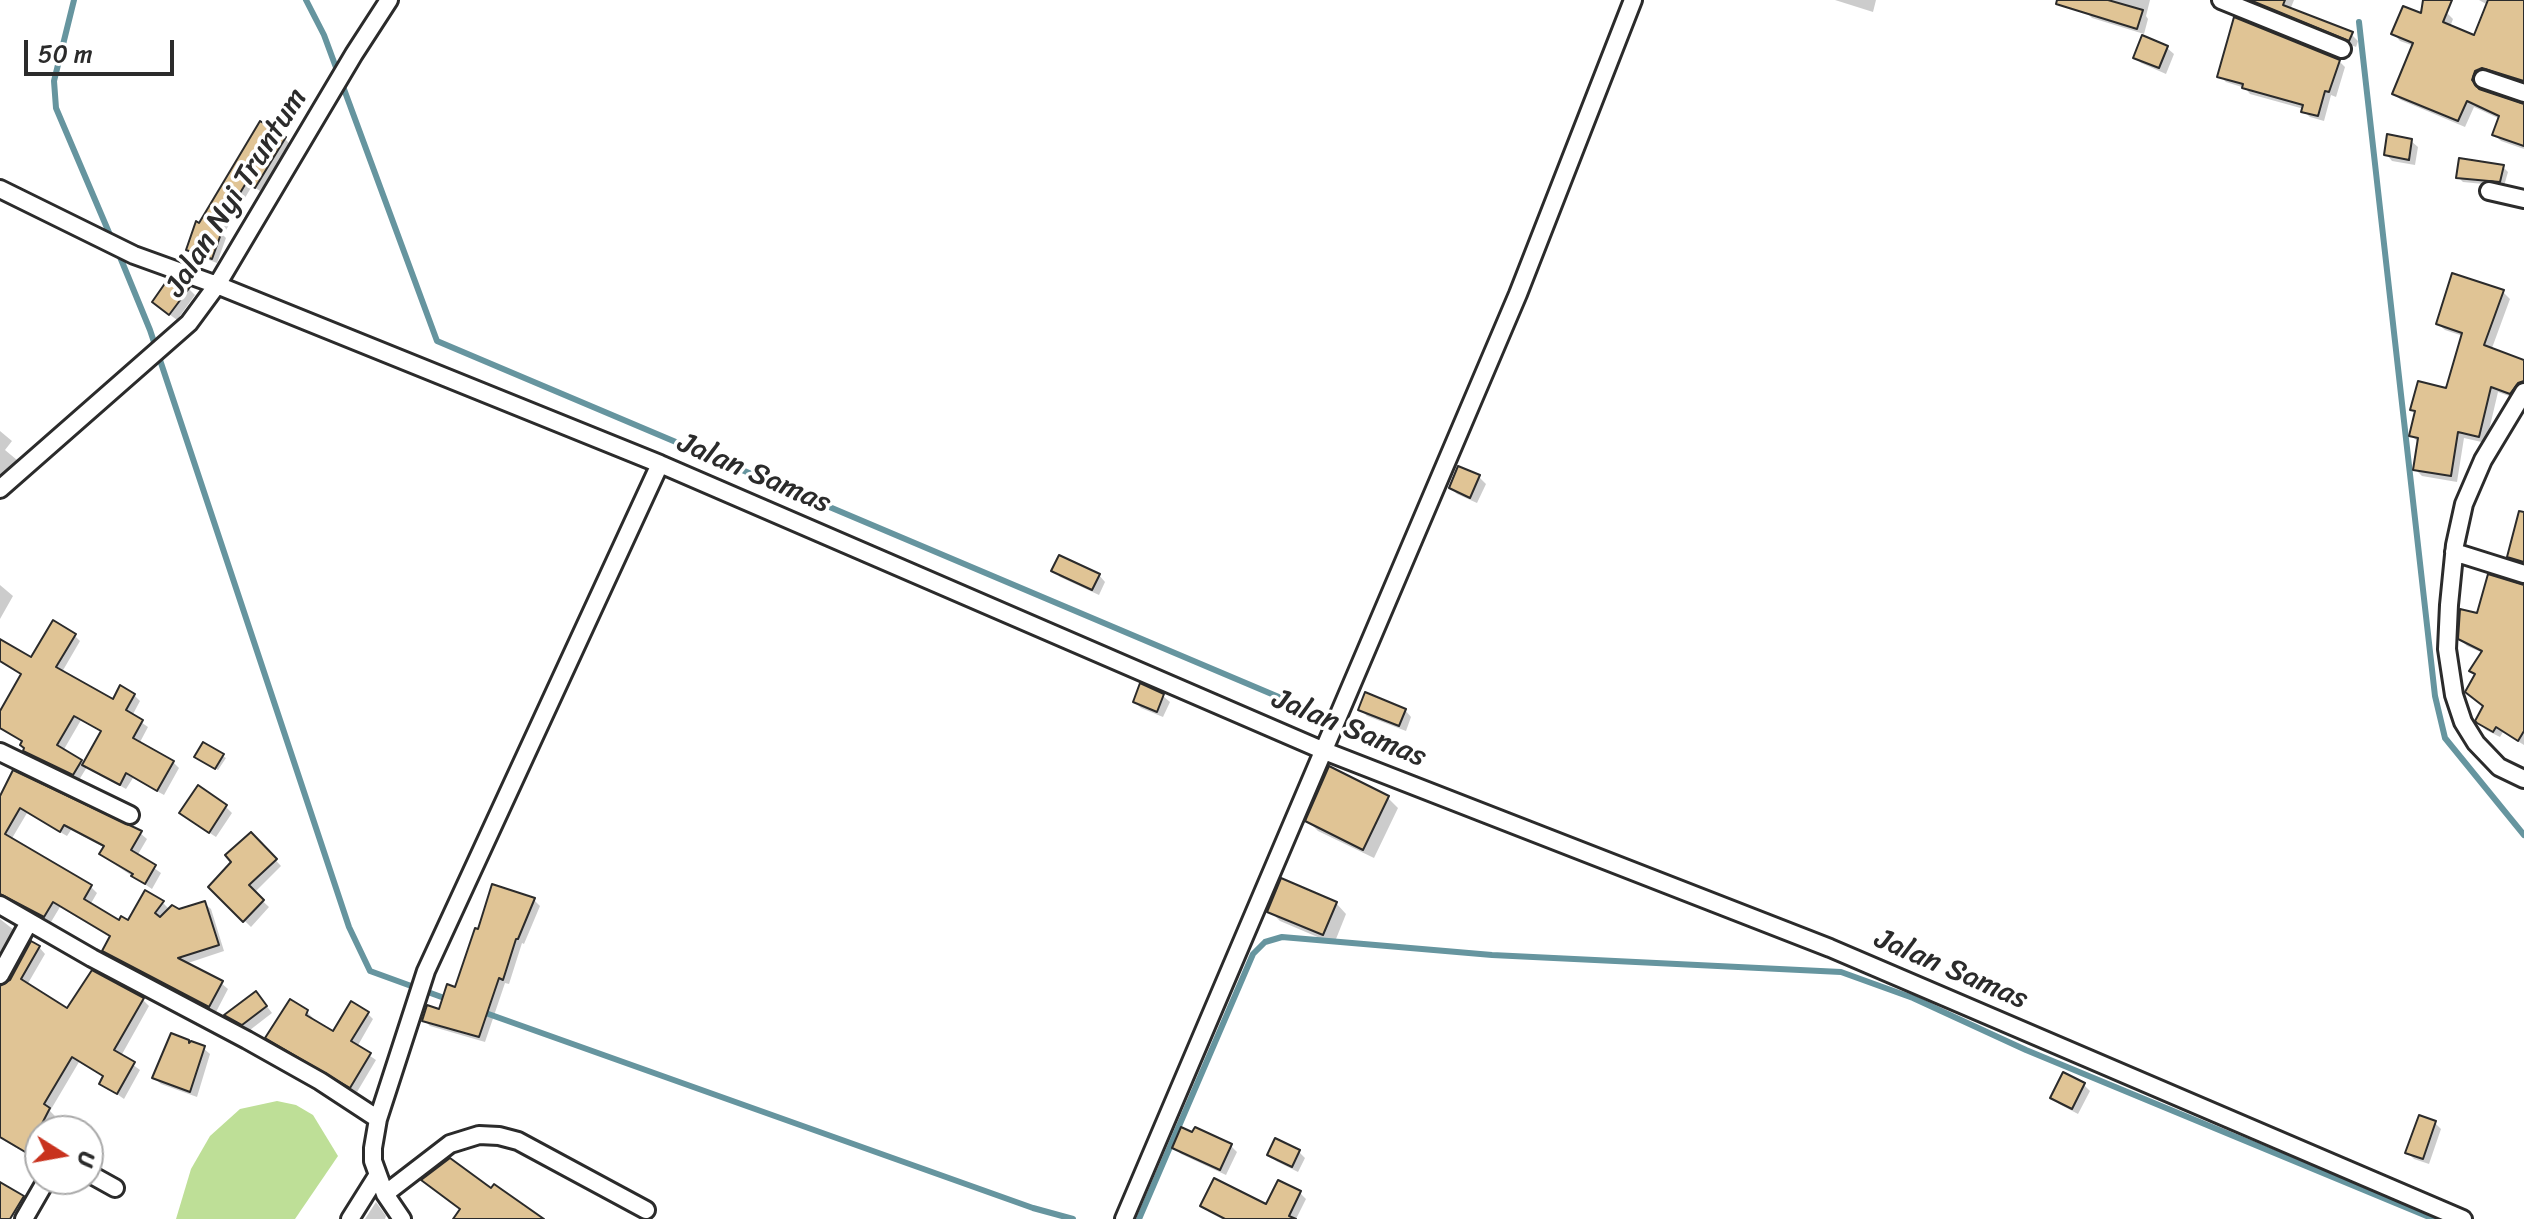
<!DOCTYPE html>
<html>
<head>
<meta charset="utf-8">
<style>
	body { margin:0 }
	#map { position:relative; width:2524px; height:1219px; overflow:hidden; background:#fff; font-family:Sriracha,sans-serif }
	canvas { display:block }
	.north { position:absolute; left:24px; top:1115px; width:80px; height:80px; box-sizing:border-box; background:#fff; border:2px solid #aaa; border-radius:50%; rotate:101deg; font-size:22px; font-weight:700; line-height:32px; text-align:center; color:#2b2b2b }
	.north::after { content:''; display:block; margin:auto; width:28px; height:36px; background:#c8321e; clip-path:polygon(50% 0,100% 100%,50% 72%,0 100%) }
	.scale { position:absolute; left:24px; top:40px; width:150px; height:36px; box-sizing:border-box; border:4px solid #2b2b2b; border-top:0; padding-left:10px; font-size:24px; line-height:28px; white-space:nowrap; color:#2b2b2b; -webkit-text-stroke:6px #fff; paint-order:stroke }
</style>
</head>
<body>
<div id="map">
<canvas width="2524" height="1219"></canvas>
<div class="north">U</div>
<div class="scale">50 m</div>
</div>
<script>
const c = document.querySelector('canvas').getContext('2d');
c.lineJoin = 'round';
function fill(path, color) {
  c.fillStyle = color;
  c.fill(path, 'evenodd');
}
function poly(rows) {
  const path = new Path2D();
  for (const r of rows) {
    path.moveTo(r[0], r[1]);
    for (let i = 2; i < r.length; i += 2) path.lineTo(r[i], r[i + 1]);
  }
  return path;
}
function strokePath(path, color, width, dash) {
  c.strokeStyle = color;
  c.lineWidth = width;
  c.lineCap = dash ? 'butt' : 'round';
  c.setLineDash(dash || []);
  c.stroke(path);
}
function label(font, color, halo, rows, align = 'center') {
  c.font = font + ' Sriracha,sans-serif';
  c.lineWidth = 7;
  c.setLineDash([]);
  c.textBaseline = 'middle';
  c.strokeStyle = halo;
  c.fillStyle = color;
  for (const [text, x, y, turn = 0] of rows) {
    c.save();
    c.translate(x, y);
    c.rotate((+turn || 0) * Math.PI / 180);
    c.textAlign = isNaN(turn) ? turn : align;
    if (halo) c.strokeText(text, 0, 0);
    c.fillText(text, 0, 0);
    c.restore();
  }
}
const green = poly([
	[277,1101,296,1105,313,1115,338,1156,295,1219,176,1219,191,1169,210,1136,240,1109]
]);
const shadow = poly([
	[1835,0,1876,0,1873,12],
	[2089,0,2150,0,2146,16,2148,19,2144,34,2092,18,2086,12],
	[2243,0,2294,0,2290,10,2351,34,2358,41,2356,47],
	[2479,0,2524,0,2524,85,2478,84,2480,92,2524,105,2524,149,2501,141,2494,134,2500,119,2474,107,2465,127,2401,100,2394,94,2414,46,2400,41,2394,34,2419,14,2423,3,2447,13,2453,19,2450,27,2475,37,2488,5],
	[2167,48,2174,54,2166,74,2141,63,2135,57],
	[2339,61,2345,67,2336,97,2331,95,2324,121,2310,117,2303,111,2304,109,2250,94,2245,88,2226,82,2220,76],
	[285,139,290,144,260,191,252,186,223,235,226,238,217,263,193,254,188,249,200,225],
	[2411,141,2418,147,2415,165,2392,161,2386,154],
	[2503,167,2508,172,2504,186,2463,182,2458,177],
	[169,282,189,289,195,295,177,320,161,308],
	[2503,292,2510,299,2492,348,2524,364,2524,391,2517,399,2498,392,2486,443,2464,438,2457,482,2422,476,2415,469,2419,443,2411,435,2417,414,2412,409,2447,390,2463,336,2445,330,2438,324],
	[0,431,12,441,5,450,17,460,0,483],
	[1459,468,1479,477,1486,484,1477,503,1457,494,1451,488],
	[2524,534,2524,566,2515,563,2509,556],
	[1054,571,1099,575,1105,582,1099,595,1060,577],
	[0,585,13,596,0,619],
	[2524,586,2524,745,2503,732,2500,737,2486,730,2478,722,2485,707,2476,675,2471,670,2483,653,2467,646,2460,639,2479,615],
	[74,635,80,641,62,672,113,702,134,695,140,701,132,716,148,727,139,744,173,762,179,768,164,795,133,778,126,789,87,767,79,780,31,757,25,750,24,742,0,729,0,708,3,710,23,675,0,662,0,641,31,659],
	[81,720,102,732,84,765,63,751],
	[1163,696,1170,702,1163,717,1141,708,1135,702],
	[1360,709,1405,710,1411,717,1406,731,1367,716],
	[204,745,226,758,218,770,199,759],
	[1330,769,1388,798,1398,808,1374,858,1318,831,1308,821],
	[0,797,140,833,147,839,137,856,161,873,152,889,108,860,101,854,105,848,71,830,67,836,27,813,11,840,91,887,97,893,90,905,119,923,129,923,162,902,170,910,179,912,204,903,211,909,224,951,185,964,221,983,228,989,216,1012,111,957,105,951,111,938,60,907,51,922,13,901,6,900,0,903],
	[226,807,232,813,216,837,188,819],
	[251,834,281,866,254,893,269,907,251,927,210,887,234,862],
	[534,900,540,906,524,944,522,943,509,984,505,983,485,1042,430,1026,424,1020,441,1012,456,989],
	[1336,903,1346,914,1334,944,1280,921,1270,911],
	[0,919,19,934,0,970],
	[39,947,45,954,27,985,68,1010,143,1000,149,1006,121,1056,140,1070,124,1099,101,1083,105,1077,79,1062,50,1111,55,1116,47,1131,40,1131,40,1145,33,1158,0,1138,0,988,11,982],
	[262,1000,272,1013,250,1030,227,1015],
	[307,1012,313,1018,312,1020,334,1033,367,1013,373,1019,357,1047,376,1060,357,1092,274,1043,268,1037],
	[172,1036,203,1048,210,1054,197,1097,161,1084,154,1078],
	[2084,1085,2090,1091,2078,1114,2059,1104,2052,1098],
	[2435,1123,2441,1129,2429,1164,2414,1159,2408,1153],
	[1231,1146,1237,1152,1226,1175,1181,1154,1174,1148],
	[1299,1152,1305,1158,1298,1172,1276,1161,1270,1154],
	[1300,1193,1306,1199,1296,1219,1222,1219,1209,1212,1203,1206,1267,1207],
	[24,1199,29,1204,20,1219,13,1219],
	[376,1202,386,1216,385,1219,365,1219]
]);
const stream = poly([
	[74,0,54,81,56,108,113,242],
	[306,0,324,35,437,341,1293,703],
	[2359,22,2435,696,2445,738,2524,835],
	[118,252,150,330,349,927,370,971,447,999],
	[480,1011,1033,1208,1073,1219],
	[1139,1219,1253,954,1265,942,1282,937,1492,955,1841,972,1913,998,2026,1050,2434,1219]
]);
const building = poly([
	[2057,0,2108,0,2143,10,2137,29,2056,4,2057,0],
	[2250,0,2285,0,2283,5,2353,32,2349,41,2250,0],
	[2423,0,2452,0,2443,22,2474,35,2488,0,2524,0,2524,81,2482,68,2475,71,2472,80,2479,89,2524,104,2524,146,2492,135,2499,116,2467,101,2458,121,2392,94,2413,43,2391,34,2403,6,2421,13,2423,0],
	[2234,17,2340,60,2329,92,2325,91,2318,116,2301,112,2303,105,2242,88,2243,84,2217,77,2234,17],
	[2142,35,2168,46,2159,68,2133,58,2142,35],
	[260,121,286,137,255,188,246,183,218,230,222,231,212,259,186,250,196,221,199,223,260,121],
	[2387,134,2412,139,2409,160,2384,155,2387,134],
	[2459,158,2504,165,2500,182,2456,178,2459,158],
	[2452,273,2504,290,2484,345,2524,360,2524,381,2518,383,2510,394,2491,387,2479,437,2458,432,2451,476,2413,470,2418,438,2409,436,2415,411,2410,410,2418,381,2446,388,2462,333,2436,324,2452,273],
	[168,279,190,287,169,315,152,302,168,279],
	[1458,466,1480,475,1470,498,1449,488,1458,466],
	[2519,511,2524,512,2524,562,2507,557,2519,511],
	[1059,555,1100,574,1092,590,1051,571,1059,555],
	[2488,574,2524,585,2524,731,2518,741,2496,727,2493,732,2477,723,2475,721,2483,706,2465,692,2475,674,2469,671,2482,651,2458,639,2460,609,2477,613,2488,574],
	[53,620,76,634,56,667,113,699,120,685,135,694,126,710,143,720,133,738,174,761,157,791,126,773,120,785,82,765,101,731,74,716,57,745,82,760,73,775,23,751,24,748,20,745,22,741,0,728,0,711,21,674,0,661,0,639,31,657,53,620],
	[1140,683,1164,694,1157,712,1133,702,1140,683],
	[1365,692,1406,709,1399,726,1358,710,1365,692],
	[203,742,224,754,215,769,194,757,203,742],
	[1329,766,1389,796,1363,850,1305,821,1329,766],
	[13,770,142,831,131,850,156,865,145,884,131,876,133,874,99,854,104,846,64,825,60,832,20,808,5,834,92,885,84,899,119,920,121,916,128,920,145,890,164,901,155,913,160,917,172,905,179,909,205,901,219,945,178,958,223,981,209,1007,102,951,110,936,53,902,44,917,0,894,0,796,13,770],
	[198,785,227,805,209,833,179,813,198,785],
	[251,832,277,859,249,885,264,900,243,922,208,887,231,862,225,855,251,832],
	[1281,878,1337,902,1323,935,1267,912,1281,878],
	[492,884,535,898,518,939,516,939,503,980,499,978,479,1037,422,1021,427,1005,439,1009,447,984,455,987,475,928,478,929,492,884],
	[31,941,40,946,21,979,67,1008,92,970,144,998,114,1050,135,1062,117,1094,99,1084,103,1076,72,1057,44,1104,50,1108,27,1153,0,1137,0,986,10,980,31,941],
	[256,991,267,1006,242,1025,224,1015,256,991],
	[290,999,308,1010,306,1015,333,1031,351,1001,369,1012,351,1041,371,1053,350,1088,265,1038,290,999],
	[171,1033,189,1040,189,1043,191,1041,205,1046,190,1092,152,1078,171,1033],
	[2063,1072,2085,1083,2072,1109,2050,1098,2063,1072],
	[2419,1115,2436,1121,2423,1159,2405,1153,2419,1115],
	[1181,1127,1192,1132,1195,1127,1232,1144,1220,1170,1172,1148,1181,1127],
	[1275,1138,1300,1150,1292,1167,1267,1155,1275,1138],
	[450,1158,491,1188,494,1184,544,1219,453,1219,460,1209,421,1180,450,1158],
	[1214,1178,1266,1204,1278,1180,1301,1191,1289,1216,1296,1219,1225,1219,1200,1206,1214,1178],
	[0,1182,24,1196,10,1219,0,1219,0,1182]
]);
const minor = poly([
	[2221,0,2342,49],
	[2483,79,2524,93],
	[0,189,134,255,217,285,660,464,1322,750,1830,948,2463,1219],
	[2489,191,2524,199],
	[2524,392,2483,460,2464,504,2455,545,2449,605,2447,649,2454,695,2463,722,2476,743,2499,767,2524,779],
	[0,489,189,323,217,285,354,54,389,0],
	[2454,552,2524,574],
	[0,752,130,815],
	[0,905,92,958,247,1040,320,1081,378,1119],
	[0,975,29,922],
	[88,1173,115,1188],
	[385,1194,450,1144,479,1135,499,1136,518,1141,646,1210],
	[24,1219,47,1179],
	[350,1219,377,1176],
	[402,1219,385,1194,373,1161,373,1148,378,1119,426,971,660,464],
	[1124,1219,1518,294,1633,0]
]);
const streetNames = [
	["Jalan Nyi Truntum",237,193,-58],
	["Jalan Samas",754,474,23],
	["Jalan Samas",1349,729,22],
	["Jalan Samas",1951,970,23]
];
fill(green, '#bedf97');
fill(shadow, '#0003');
strokePath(stream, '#66959f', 6);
fill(building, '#e0c495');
strokePath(building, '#2b2b2b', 2);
strokePath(minor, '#2b2b2b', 22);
strokePath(minor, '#fff', 16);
label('30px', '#2b2b2b', '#fff', streetNames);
</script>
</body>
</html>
